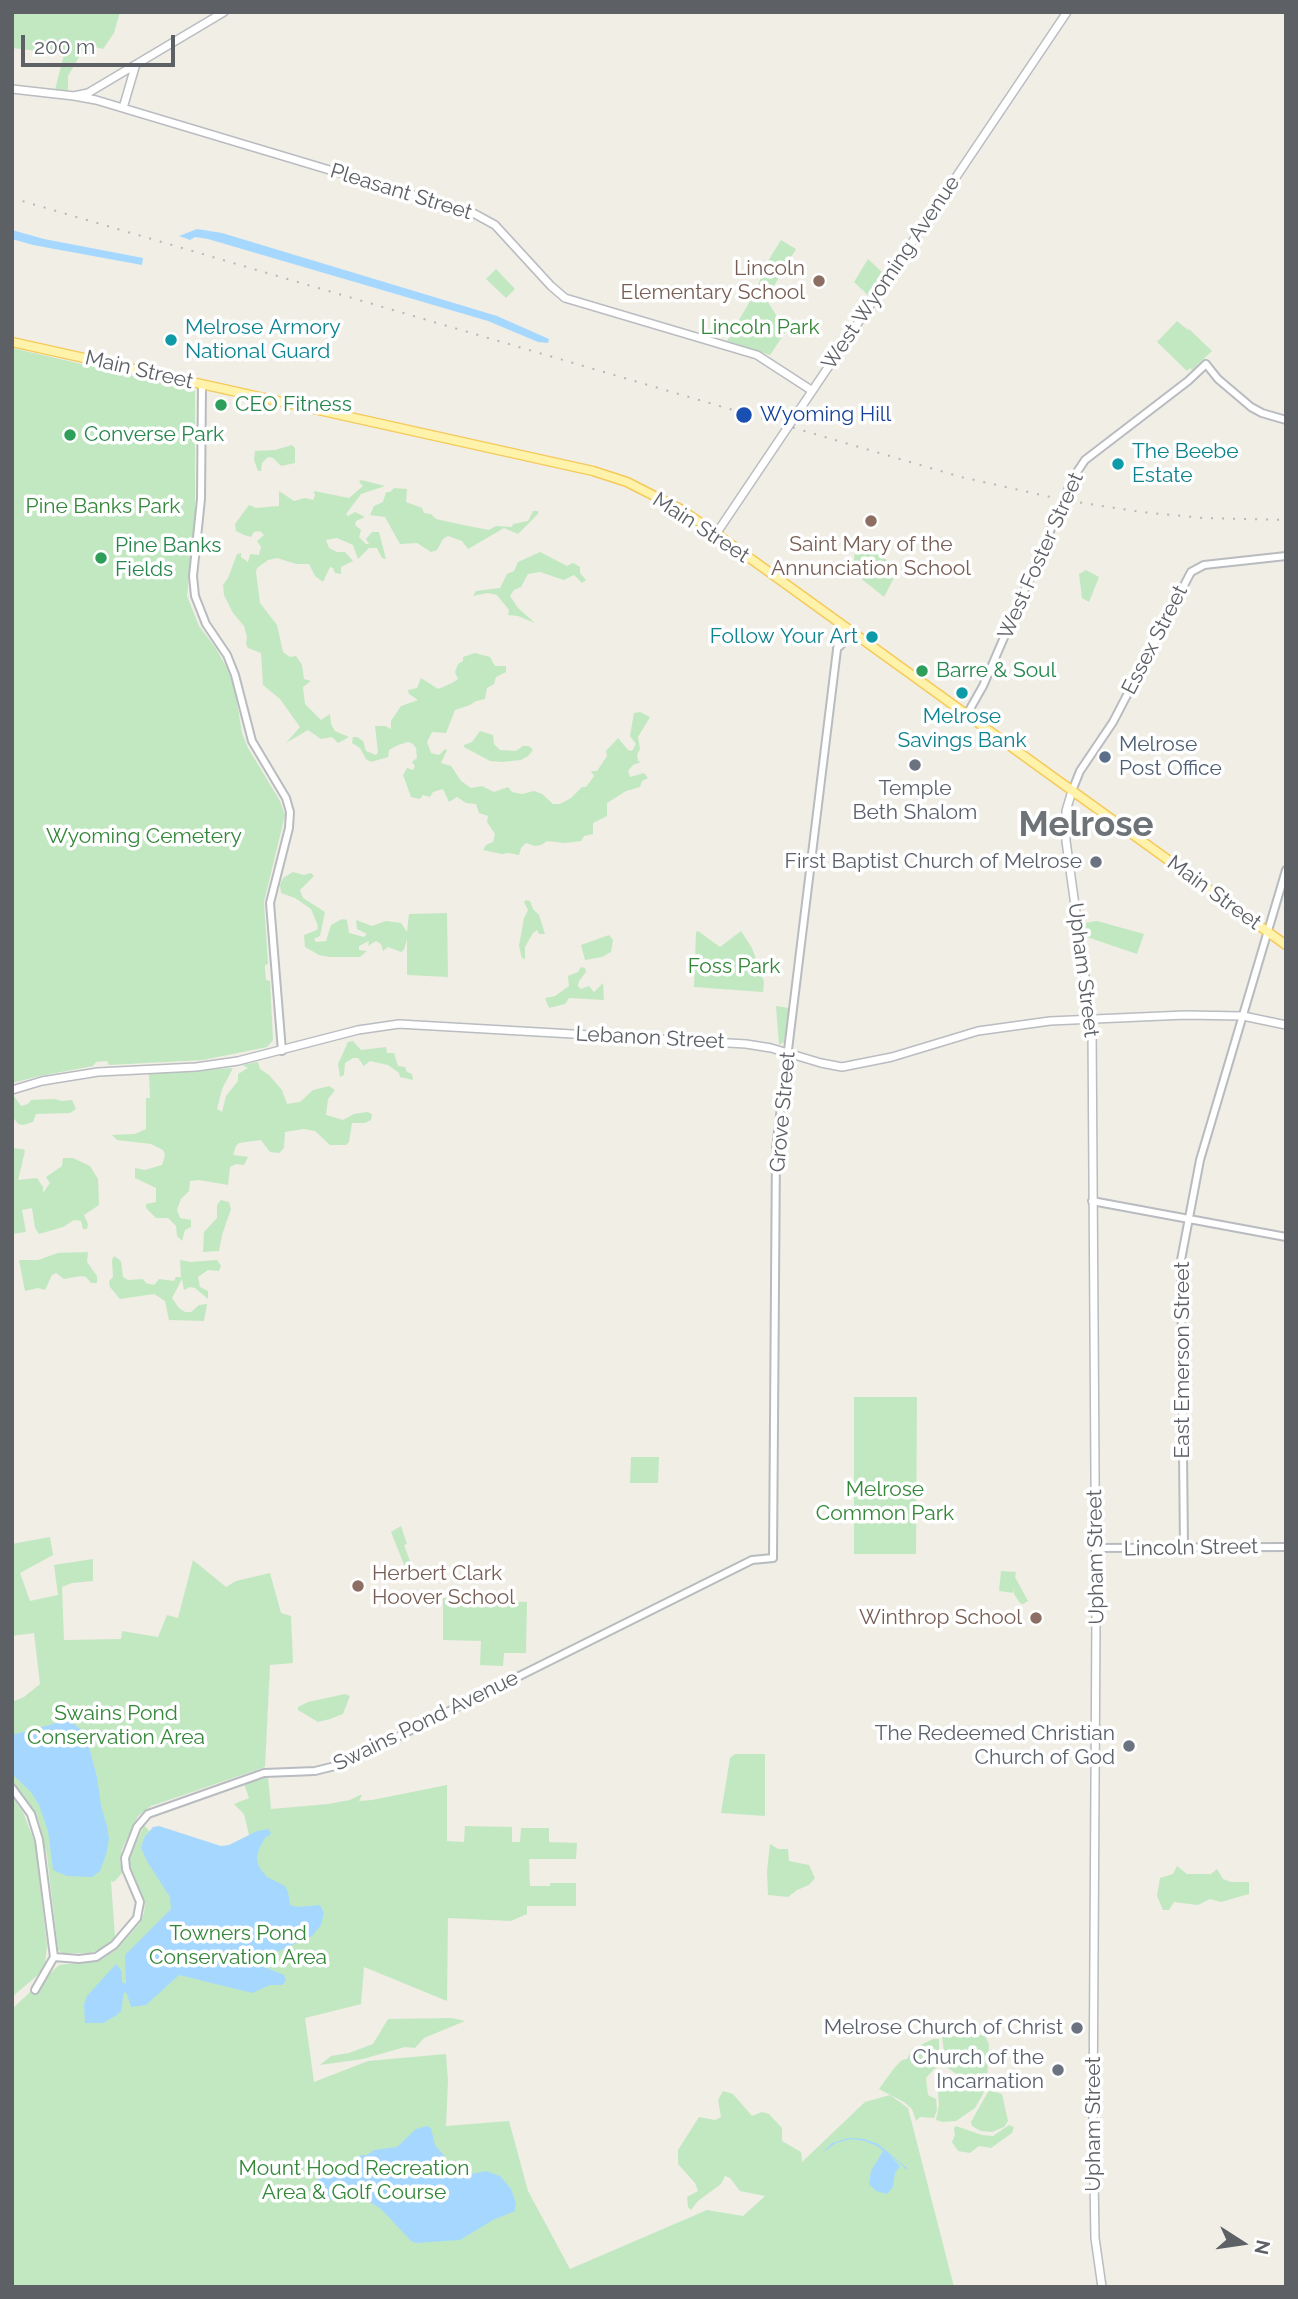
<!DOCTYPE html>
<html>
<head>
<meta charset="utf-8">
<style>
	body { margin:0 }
	#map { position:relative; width:1298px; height:2299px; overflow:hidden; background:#f0eee5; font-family:Raleway,sans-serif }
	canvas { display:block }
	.frame { position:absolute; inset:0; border:14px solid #5d6166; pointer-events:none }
	.north { position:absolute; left:1207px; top:2208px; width:70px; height:70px; -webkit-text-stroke:5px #fff; paint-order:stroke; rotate:102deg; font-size:19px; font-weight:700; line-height:28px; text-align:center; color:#5d6166 }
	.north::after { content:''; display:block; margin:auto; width:24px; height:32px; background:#5d6166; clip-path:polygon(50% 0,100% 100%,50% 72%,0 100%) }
	.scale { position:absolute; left:21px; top:35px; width:154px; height:32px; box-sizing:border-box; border:4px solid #5d6166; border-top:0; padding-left:9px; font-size:21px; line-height:24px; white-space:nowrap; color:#5d6166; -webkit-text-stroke:5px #fff; paint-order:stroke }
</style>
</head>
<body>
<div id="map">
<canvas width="1298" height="2299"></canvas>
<div class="frame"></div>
<div class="north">N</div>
<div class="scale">200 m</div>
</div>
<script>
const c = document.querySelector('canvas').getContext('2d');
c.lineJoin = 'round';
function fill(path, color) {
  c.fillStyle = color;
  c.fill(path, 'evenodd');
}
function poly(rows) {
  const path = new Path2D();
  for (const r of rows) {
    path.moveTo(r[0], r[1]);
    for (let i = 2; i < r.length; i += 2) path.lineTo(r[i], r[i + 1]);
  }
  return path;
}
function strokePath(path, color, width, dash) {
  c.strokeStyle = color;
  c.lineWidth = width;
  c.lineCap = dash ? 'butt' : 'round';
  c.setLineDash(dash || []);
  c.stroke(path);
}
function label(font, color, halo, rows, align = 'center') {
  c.font = font + ' Raleway,sans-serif';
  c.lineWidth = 7;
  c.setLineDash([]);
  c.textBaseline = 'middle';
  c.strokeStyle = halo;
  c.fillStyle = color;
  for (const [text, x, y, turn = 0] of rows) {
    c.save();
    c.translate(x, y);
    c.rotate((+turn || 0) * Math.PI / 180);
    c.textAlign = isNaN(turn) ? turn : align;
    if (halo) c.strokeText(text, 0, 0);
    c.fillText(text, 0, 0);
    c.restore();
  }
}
const green = poly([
	[12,12,120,12,114,33,103,49,86,45,68,76,68,92,55,90,64,54,12,48],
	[781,240,796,249,766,299,786,331,770,355,727,341,758,287,763,269],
	[868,259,884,274,869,296,854,282],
	[496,269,515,289,506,298,486,279],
	[1177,321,1188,330,1189,329,1212,351,1192,370,1190,368,1187,371,1157,342],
	[12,348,195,390,195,516,187,596,199,626,215,647,227,668,235,690,242,733,248,748,280,801,285,815,264,902,268,964,265,965,265,970,266,980,270,981,273,1040,267,1047,203,1060,109,1065,107,1061,96,1062,93,1066,40,1076,12,1083],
	[292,445,295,448,295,463,281,466,273,458,268,457,262,463,261,471,258,471,254,460,255,451,275,450],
	[361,480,385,486,361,494,346,514,348,516,355,512,365,517,356,521,355,525,361,530,359,537,366,544,369,544,366,539,372,532,379,532,386,559,382,558,377,548,369,548,358,559,353,545,337,538,326,540,329,548,337,552,345,552,353,561,341,567,341,574,335,573,333,568,330,567,323,582,315,576,309,564,296,564,277,558,268,560,257,568,256,572,260,603,277,625,283,652,290,657,296,656,302,665,304,679,311,681,303,687,305,704,321,720,330,714,331,724,335,731,349,737,338,743,332,737,321,739,308,730,286,743,300,727,280,699,263,685,261,653,248,648,246,644,247,637,244,626,233,613,224,595,223,585,228,578,237,554,241,553,241,557,248,562,250,554,259,555,261,547,257,541,264,535,260,531,254,532,251,537,244,535,236,531,235,524,249,505,256,508,279,506,279,491,294,501,305,498,313,500,315,496,314,491,349,498,363,486,359,482],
	[394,488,407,489,406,502,422,508,424,513,431,514,436,519,463,525,489,530,496,526,512,527,513,524,528,521,533,511,538,511,538,514,518,534,504,528,468,549,462,541,448,536,443,539,437,550,431,552,417,543,400,544,385,517,370,515,374,506,383,502,386,492,390,492],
	[860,543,899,568,884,597,853,572,855,547],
	[540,552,567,566,573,563,580,567,580,573,586,580,582,583,574,575,564,580,540,572,528,574,521,587,514,590,510,596,518,608,535,623,518,616,508,615,509,610,497,595,488,593,473,596,476,591,500,588,507,574,514,571,518,562],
	[1086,570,1099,577,1089,602,1082,598,1079,574],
	[475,653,490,657,495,666,506,666,506,672,496,677,494,684,487,688,485,699,476,701,470,705,455,710,446,733,432,732,427,742,431,753,439,755,445,749,447,750,441,763,451,766,461,781,471,788,482,786,494,792,508,787,512,792,522,794,534,791,542,794,553,804,560,804,571,798,582,787,586,787,594,776,591,771,597,771,607,756,606,751,618,738,628,750,632,751,636,744,630,736,634,713,640,712,650,717,638,737,640,749,637,755,638,761,641,762,633,765,628,771,630,777,644,773,648,778,642,781,640,787,626,791,607,803,607,816,593,823,593,834,584,836,581,841,565,843,547,841,541,845,535,846,526,843,521,848,519,855,509,853,502,854,483,850,486,845,493,842,495,834,487,822,488,816,479,813,476,804,466,803,457,797,449,802,443,789,433,792,430,797,423,795,420,799,411,797,403,775,407,768,413,770,415,766,412,762,417,758,416,748,413,744,408,742,398,745,389,750,388,757,371,762,366,759,360,748,352,743,353,737,357,737,363,741,366,751,376,755,378,752,375,726,385,726,391,729,391,721,401,706,418,700,409,694,408,690,417,688,421,678,438,689,452,683,458,679,455,672,458,664,463,661,463,657],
	[480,731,493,735,494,744,500,750,516,751,523,746,529,746,533,750,528,756,521,760,502,762,490,761,464,747,464,745,472,742],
	[293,872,304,875,311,873,314,876,300,890,303,898,325,912,320,936,314,939,316,942,326,941,331,925,342,919,347,920,349,933,364,937,367,934,357,929,356,920,372,926,386,921,401,923,407,932,409,914,447,913,448,977,407,975,407,939,404,950,401,952,388,947,383,951,381,944,376,941,368,946,369,941,359,946,359,950,367,951,360,957,330,957,319,955,305,947,304,935,317,930,318,926,311,909,295,898,281,893,280,885,283,878],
	[526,900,530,901,533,909,539,915,545,934,539,934,537,930,533,933,525,947,525,959,522,958,519,946,524,918,528,910,524,902],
	[1097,921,1144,934,1137,954,1087,937,1084,923],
	[698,931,720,947,741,931,752,948,764,982,763,992,694,987,696,932],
	[609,935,613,940,611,952,602,957,585,960,581,945],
	[581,967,585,968,586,972,579,981,578,986,581,989,589,986,594,992,603,983,604,1000,569,998,565,1004,549,1008,545,998,555,996,569,986,568,976,578,972],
	[776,1006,789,1008,784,1042,779,1045],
	[353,1041,361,1050,386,1047,387,1053,394,1053,398,1066,405,1067,407,1072,412,1074,413,1080,400,1077,399,1073,388,1065,370,1061,364,1066,358,1058,353,1058,345,1063,344,1075,340,1077,338,1064,348,1042],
	[258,1062,260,1069,269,1075,282,1090,287,1104,300,1102,313,1090,329,1086,335,1090,328,1099,326,1115,343,1120,354,1114,367,1112,372,1114,371,1120,365,1123,352,1123,349,1142,346,1145,330,1145,315,1131,304,1129,285,1132,284,1148,279,1153,270,1152,261,1140,239,1143,236,1146,233,1155,248,1157,244,1165,236,1164,230,1167,228,1185,199,1180,190,1181,189,1191,181,1199,177,1210,180,1218,191,1220,191,1227,185,1230,182,1241,177,1236,176,1226,168,1218,156,1218,146,1208,146,1204,156,1202,156,1188,135,1178,135,1168,145,1170,162,1165,165,1155,163,1150,151,1144,117,1140,112,1135,135,1134,146,1129,146,1098,150,1098,149,1074,233,1068,222,1089,217,1109,222,1112,226,1096,238,1081,238,1074,248,1068,242,1065],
	[14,1096,21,1106,28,1104,31,1100,55,1099,62,1101,72,1100,76,1109,70,1113,36,1114,33,1122,23,1125,18,1124,12,1116,12,1097],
	[12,1148,23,1149,25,1151,18,1180,37,1178,43,1187,43,1193,50,1183,46,1177,62,1166,63,1158,73,1158,90,1166,98,1179,99,1205,84,1215,88,1224,87,1229,83,1229,81,1221,74,1220,63,1227,39,1234,35,1228,32,1208,22,1210,26,1232,12,1234],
	[221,1200,229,1202,231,1209,222,1235,219,1251,203,1252,204,1232,217,1218,217,1205],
	[88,1252,87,1262,97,1276,97,1283,91,1283,86,1277,81,1276,64,1279,56,1273,52,1275,45,1290,38,1288,25,1291,19,1260,38,1260,58,1253],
	[114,1256,121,1261,123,1277,128,1280,143,1279,146,1283,154,1285,159,1279,174,1281,176,1277,181,1277,180,1260,191,1262,217,1260,221,1266,219,1271,208,1270,198,1277,200,1287,208,1291,208,1299,195,1288,190,1287,184,1290,182,1279,172,1298,179,1308,185,1312,191,1312,199,1305,207,1304,204,1321,169,1320,165,1301,154,1294,120,1299,110,1287,109,1281,113,1277,112,1260],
	[854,1397,917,1397,916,1554,854,1554],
	[631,1457,659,1457,658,1483,630,1483],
	[401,1526,407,1544,404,1545,411,1564,405,1567,391,1532],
	[50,1537,53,1555,20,1573,30,1601,58,1595,54,1565,93,1559,93,1581,72,1583,62,1587,64,1640,121,1639,122,1631,158,1637,167,1615,178,1618,193,1560,226,1587,236,1581,270,1573,281,1613,291,1616,293,1663,270,1665,265,1767,151,1806,138,1816,122,1849,120,1860,122,1873,114,1882,111,1881,115,1937,104,1947,91,1953,62,1953,58,1950,47,1856,39,1822,31,1808,12,1782,12,1702,24,1697,40,1684,34,1633,12,1636,12,1544],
	[1001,1571,1016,1572,1015,1577,1028,1601,1023,1604,1020,1603,1014,1594,1014,1589,1013,1593,999,1591],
	[443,1598,527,1602,526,1653,504,1653,503,1666,480,1665,481,1641,443,1640],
	[345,1694,350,1696,343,1714,330,1719,318,1722,298,1710,298,1707,308,1702],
	[735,1754,765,1754,765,1816,721,1813,730,1758],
	[268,1777,271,1809,328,1804,350,1800,360,1795,362,1795,359,1801,372,1800,447,1785,447,1841,464,1842,465,1826,512,1827,512,1842,520,1842,521,1828,549,1828,549,1842,577,1843,576,1859,529,1859,530,1886,550,1886,550,1883,576,1883,576,1906,527,1906,527,1914,511,1921,448,1918,447,2001,364,1967,361,2004,305,2018,314,2082,368,2061,446,2054,448,2081,446,2126,509,2121,528,2191,570,2269,707,2210,743,2216,765,2196,740,2191,730,2178,725,2176,721,2184,698,2201,691,2210,688,2207,687,2197,698,2191,695,2183,678,2164,678,2150,699,2117,715,2120,721,2117,718,2100,723,2091,733,2094,752,2116,762,2112,769,2114,782,2128,782,2141,801,2152,802,2162,865,2102,890,2095,908,2108,954,2287,12,2287,12,2009,59,1965,101,1960,116,1950,140,1923,144,1913,145,1903,130,1866,129,1859,144,1825,149,1831,159,1828,217,1849,250,1839,244,1814,234,1804,249,1798,244,1784],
	[12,1797,23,1812,35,1843,47,1946,45,1963,39,1974,12,1997],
	[770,1844,778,1849,788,1849,789,1861,809,1865,815,1878,809,1885,797,1890,788,1897,768,1895,767,1871],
	[1177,1866,1187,1874,1211,1874,1217,1869,1223,1879,1231,1882,1249,1882,1249,1894,1221,1902,1210,1899,1198,1905,1174,1902,1169,1910,1163,1910,1157,1896,1160,1878,1173,1874],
	[452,2018,465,2021,424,2038,415,2048,405,2047,363,2059,320,2065,331,2056,349,2053,373,2044,388,2019],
	[980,2035,985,2036,989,2044,987,2082,960,2076,949,2069,945,2059,942,2036],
	[933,2039,939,2039,939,2058,943,2066,934,2069,926,2078,928,2095,936,2099,937,2110,934,2118,920,2117,916,2121,912,2109,904,2102,879,2089,895,2067,902,2060,907,2059,912,2049],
	[942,2075,985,2084,983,2094,975,2108,956,2121,943,2122,936,2120,939,2105,937,2079],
	[989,2090,1002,2094,1008,2121,1004,2127,992,2132,981,2131,972,2126,971,2122],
	[1009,2125,1014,2127,1012,2133,991,2148,979,2146,970,2153,958,2151,952,2142,955,2135,954,2128,956,2126,982,2135,993,2136]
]);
const water = poly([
	[197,229,222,233,497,316,549,339,548,343,538,342,488,321,208,239,195,237,190,240,179,236],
	[12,230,44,239,143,258,142,265,33,245,12,239],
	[68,1720,83,1731,87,1740,97,1777,101,1806,107,1826,109,1839,106,1855,100,1871,92,1877,67,1876,53,1870,48,1831,39,1805,31,1792,12,1774,12,1735],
	[159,1826,221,1846,229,1845,257,1831,269,1829,271,1834,265,1838,259,1849,257,1858,259,1867,267,1877,285,1886,288,1892,290,1905,298,1907,320,1905,324,1913,321,1925,312,1936,263,1958,262,1966,284,1975,286,1981,282,1985,270,1985,252,1993,179,1975,146,2005,131,2007,127,1994,124,1992,121,2011,117,2015,103,2023,85,2023,84,2004,87,1996,116,1964,122,1972,122,1982,126,1984,125,1955,171,1909,170,1897,148,1863,141,1848,144,1838,153,1827],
	[427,2126,431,2128,435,2145,445,2157,445,2171,461,2176,486,2171,500,2176,511,2189,516,2203,515,2211,493,2220,460,2240,416,2243,411,2241,381,2209,365,2199,336,2201,318,2196,314,2192,313,2186,322,2174,347,2174,361,2155,367,2155,374,2150,397,2147,416,2129],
	[849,2138,864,2139,878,2144,907,2168,906,2170,901,2164,889,2155,900,2166,895,2173,893,2187,887,2194,876,2191,869,2184,871,2171,883,2151,877,2146,865,2141,851,2139,836,2143,822,2153,832,2143]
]);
const tertiary = poly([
	[202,384,201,499,193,576,195,596,206,624,227,655,235,675,252,741,286,798,290,812,289,828,270,903,282,1051],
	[840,646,847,638,857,637],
	[966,716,983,686,1073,478,1085,460,1188,381,1206,364,1218,379,1251,407,1262,413,1286,420],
	[1072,791,1080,771,1113,722,1191,572,1204,565,1286,556],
	[1092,1201,1286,1237],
	[1096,1548,1286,1547],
	[1184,1548,1181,1260,1200,1160,1286,870],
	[12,1788,31,1814,39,1840,54,1957],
	[35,1990,54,1957,79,1959,96,1957,114,1945,137,1918,140,1902,126,1869,125,1858,137,1827,148,1814,264,1773,315,1771,343,1764,752,1560,773,1558,776,1148,840,625]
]);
const secondary = poly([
	[12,89,74,96,88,93,224,12],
	[74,96,96,100,473,213,495,225,551,286,565,298,757,355,811,390],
	[123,108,135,67],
	[716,534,1067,12],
	[1072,791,1066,811,1066,841,1092,1027,1096,1619,1093,2118,1095,2238,1102,2287],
	[12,1090,42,1081,98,1072,196,1067,238,1061,358,1030,399,1024,746,1044,771,1048,821,1063,842,1067,892,1057,978,1031,1050,1021,1185,1015,1243,1016,1286,1025]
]);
const primary = poly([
	[12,342,593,471,627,482,680,509,704,525,1286,945]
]);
const rail = poly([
	[12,198,961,477,1064,500,1141,512,1203,518,1286,520]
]);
const markers = [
	[819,281,7,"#8d6e63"],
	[171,340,7,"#0f9aa8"],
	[221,405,7,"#2e9e5b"],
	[744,415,9,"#1a4fb4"],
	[70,435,7,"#2e9e5b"],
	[1118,464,7,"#0f9aa8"],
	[871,521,7,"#8d6e63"],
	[101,558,7,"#2e9e5b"],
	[872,637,7,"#0f9aa8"],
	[922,671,7,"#2e9e5b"],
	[962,693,7,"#0f9aa8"],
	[1105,757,7,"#5c6f8a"],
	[915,765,7,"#6b7280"],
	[1096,862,7,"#6b7280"],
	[358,1586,7,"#8d6e63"],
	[1036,1618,7,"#8d6e63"],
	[1129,1746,7,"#6b7280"],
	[1077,2028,7,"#6b7280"],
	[1058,2070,7,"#6b7280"]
];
const streetNames = [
	["Pleasant Street",401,192,17],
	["West Wyoming Avenue",891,273,-56],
	["Main Street",139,370,13],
	["Main Street",701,528,33],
	["West Foster Street",1041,556,-66],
	["Essex Street",1155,640,-63],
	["Main Street",1214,893,36],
	["Upham Street",1083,970,83],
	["Lebanon Street",650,1038,3],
	["Grove Street",783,1112,-85],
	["East Emerson Street",1183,1360,-90],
	["Lincoln Street",1191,1548,-1],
	["Upham Street",1096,1557,-91],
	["Swains Pond Avenue",426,1721,-26],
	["Upham Street",1094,2124,-90]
];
const educationNames = [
	["Lincoln",805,269],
	["Elementary School",805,293],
	["Saint Mary of the",871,545,"center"],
	["Annunciation School",871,569,"center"],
	["Herbert Clark",372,1574,"left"],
	["Hoover School",372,1598,"left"],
	["Winthrop School",1022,1618]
];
const cultureNames = [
	["Melrose Armory",185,328],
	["National Guard",185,352],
	["The Beebe",1132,452],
	["Estate",1132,476],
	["Follow Your Art",858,637,"right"],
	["Melrose",962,717,"center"],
	["Savings Bank",962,741,"center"]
];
const parkNames = [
	["Lincoln Park",760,328],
	["Pine Banks Park",103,507],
	["Wyoming Cemetery",144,837],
	["Foss Park",734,967],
	["Melrose",885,1490],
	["Common Park",885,1514],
	["Swains Pond",116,1714],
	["Conservation Area",116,1738],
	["Towners Pond",238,1934],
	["Conservation Area",238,1958],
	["Mount Hood Recreation",354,2169],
	["Area & Golf Course",354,2193]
];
const leisureNames = [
	["CEO Fitness",235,405],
	["Converse Park",84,435],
	["Pine Banks",115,546],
	["Fields",115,570],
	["Barre & Soul",936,671]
];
const transitNames = [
	["Wyoming Hill",760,415]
];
const serviceNames = [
	["Melrose",1119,745],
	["Post Office",1119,769]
];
const worshipNames = [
	["Temple",915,789,"center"],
	["Beth Shalom",915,813,"center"],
	["First Baptist Church of Melrose",1082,862],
	["The Redeemed Christian",1115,1734],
	["Church of God",1115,1758],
	["Melrose Church of Christ",1063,2028],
	["Church of the",1044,2058],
	["Incarnation",1044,2082]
];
const townNames = [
	["Melrose",1086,825]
];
fill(green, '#c2e8c2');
fill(water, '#a6d8ff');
strokePath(tertiary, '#b8bbbf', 10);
strokePath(secondary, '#b9bcc1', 10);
strokePath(primary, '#f5ca5a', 11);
strokePath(tertiary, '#fff', 6);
strokePath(secondary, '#fff', 7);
strokePath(primary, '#fff2ab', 8);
strokePath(rail, '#b6b7b7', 2, [2, 9]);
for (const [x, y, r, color] of markers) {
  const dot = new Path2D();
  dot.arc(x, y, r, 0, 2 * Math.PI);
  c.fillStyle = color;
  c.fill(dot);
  strokePath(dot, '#fff', 2.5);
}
label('21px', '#5d6166', '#fff', streetNames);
label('21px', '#785e54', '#fff', educationNames, 'right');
label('21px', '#0d838f', '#fff', cultureNames, 'left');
label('21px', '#338738', '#fff', parkNames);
label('21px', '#27864d', '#fff', leisureNames, 'left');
label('21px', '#164399', '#fff', transitNames, 'left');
label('21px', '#4e5e75', '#fff', serviceNames, 'left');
label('21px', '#5b616d', '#fff', worshipNames, 'right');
label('bold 35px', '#6e7378', '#fff', townNames);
</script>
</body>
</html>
